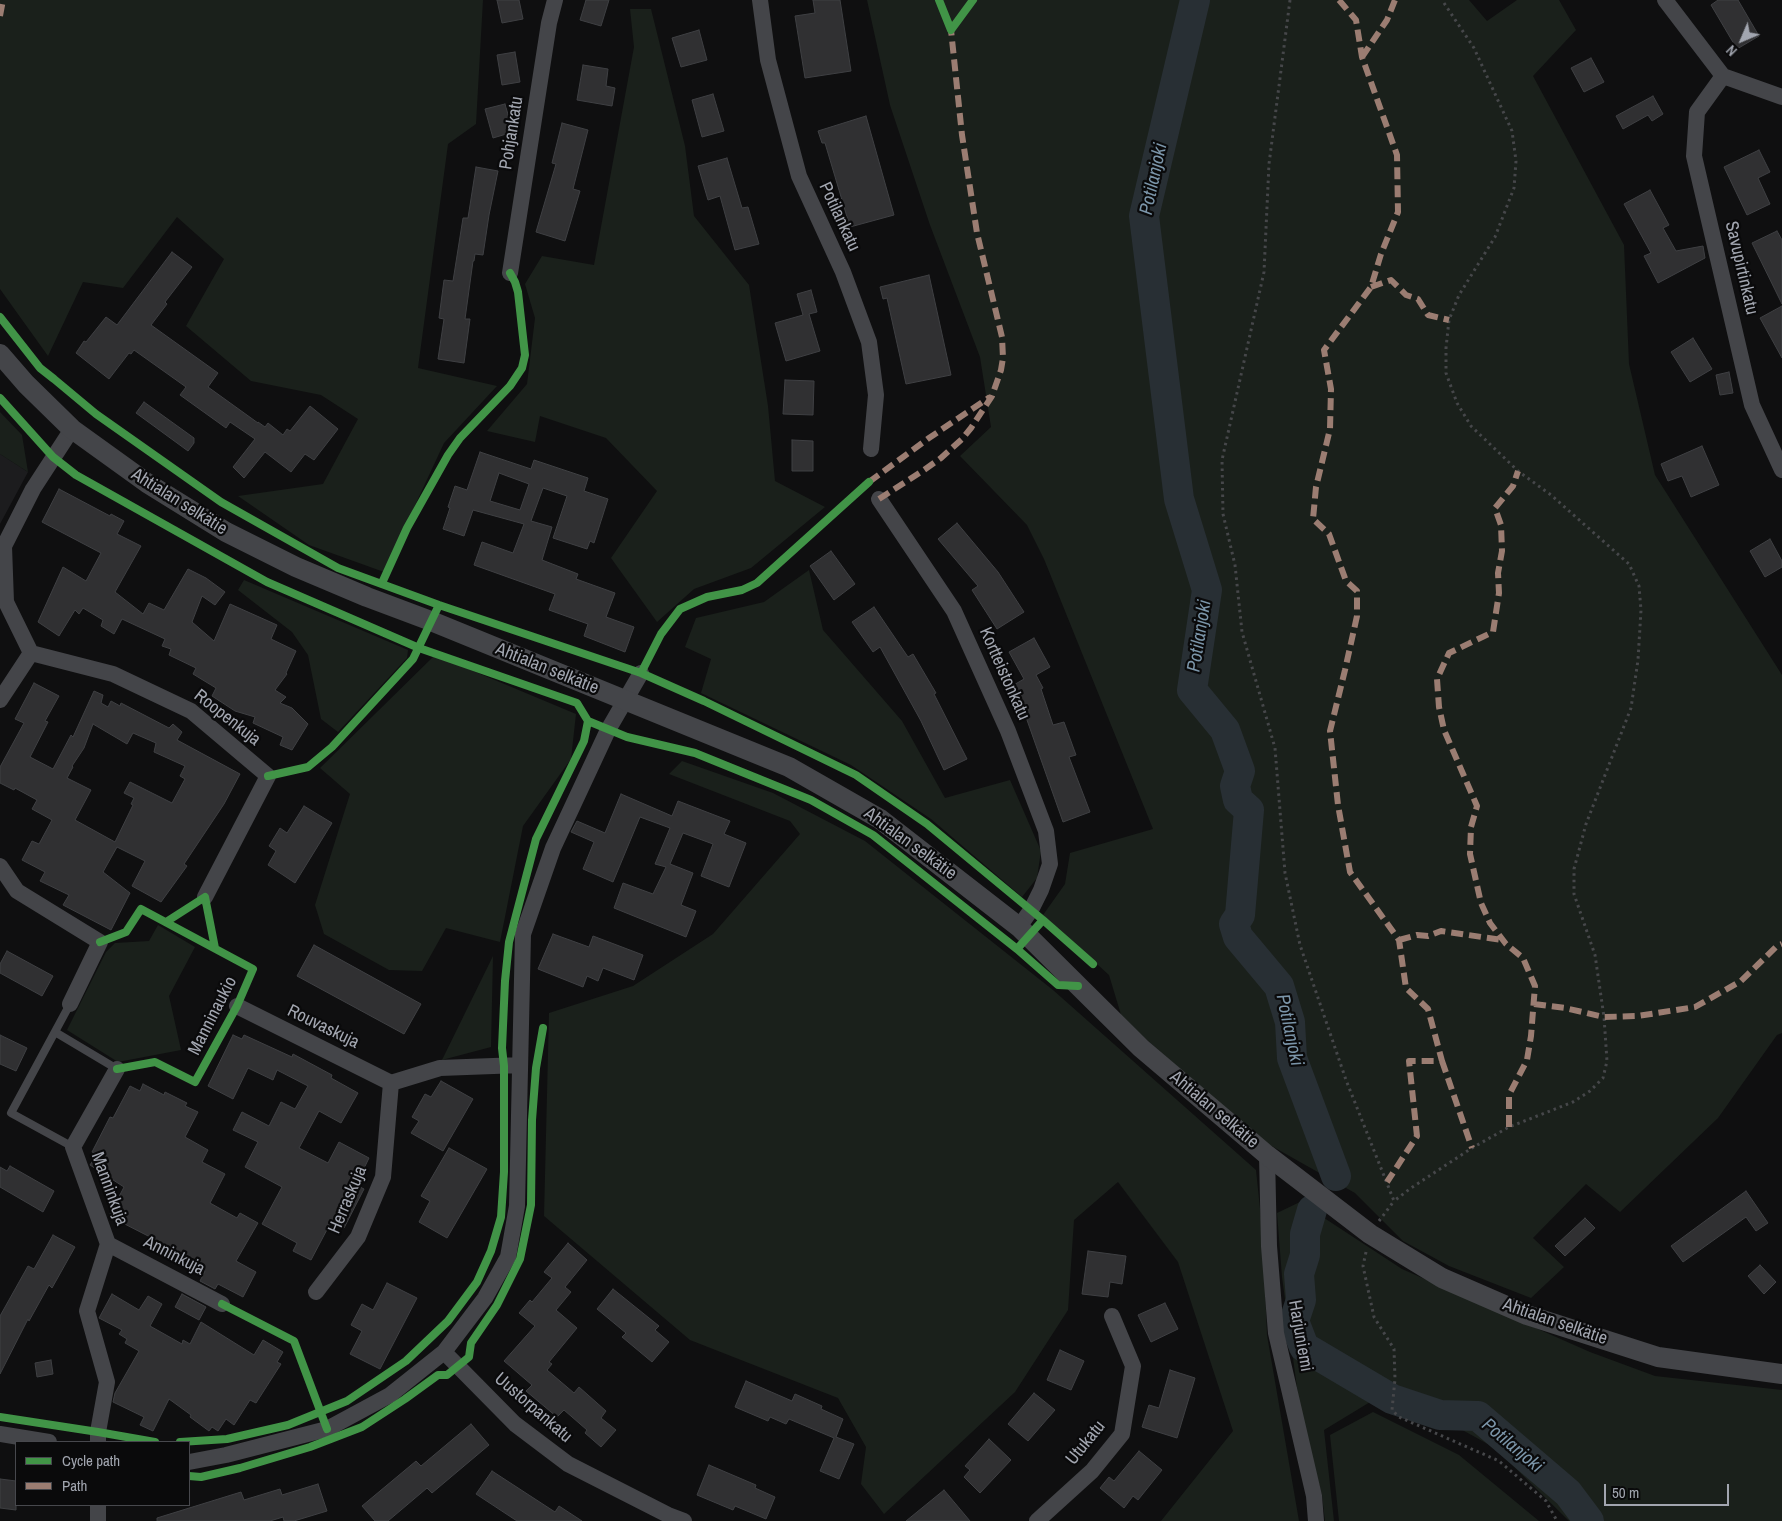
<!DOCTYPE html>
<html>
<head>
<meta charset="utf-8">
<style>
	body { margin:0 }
	#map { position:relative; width:1782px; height:1521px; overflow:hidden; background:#0f0f10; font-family:"Archivo Narrow",sans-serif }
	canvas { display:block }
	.legend { position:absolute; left:15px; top:1441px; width:175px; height:65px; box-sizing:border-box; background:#0a0a0b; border:1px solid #47484d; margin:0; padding:6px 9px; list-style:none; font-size:15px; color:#a2a6b0 }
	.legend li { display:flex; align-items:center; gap:10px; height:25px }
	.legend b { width:25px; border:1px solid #47484d }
	.north { position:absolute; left:1717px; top:15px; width:50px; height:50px; -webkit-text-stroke:4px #0a0a0b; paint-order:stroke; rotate:225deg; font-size:14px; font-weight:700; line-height:20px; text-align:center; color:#a2a6b0 }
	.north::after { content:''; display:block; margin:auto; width:18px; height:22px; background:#a2a6b0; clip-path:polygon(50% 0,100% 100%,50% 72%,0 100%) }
	.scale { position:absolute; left:1604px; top:1484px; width:125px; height:22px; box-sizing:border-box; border:2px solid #a2a6b0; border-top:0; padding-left:6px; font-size:15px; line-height:18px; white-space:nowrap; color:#a2a6b0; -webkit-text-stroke:4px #0a0a0b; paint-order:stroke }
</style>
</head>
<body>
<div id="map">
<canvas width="1782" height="1521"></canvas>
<ul class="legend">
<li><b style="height:6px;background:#419447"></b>Cycle path</li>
<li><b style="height:6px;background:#9b7d72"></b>Path</li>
</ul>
<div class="north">N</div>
<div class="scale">50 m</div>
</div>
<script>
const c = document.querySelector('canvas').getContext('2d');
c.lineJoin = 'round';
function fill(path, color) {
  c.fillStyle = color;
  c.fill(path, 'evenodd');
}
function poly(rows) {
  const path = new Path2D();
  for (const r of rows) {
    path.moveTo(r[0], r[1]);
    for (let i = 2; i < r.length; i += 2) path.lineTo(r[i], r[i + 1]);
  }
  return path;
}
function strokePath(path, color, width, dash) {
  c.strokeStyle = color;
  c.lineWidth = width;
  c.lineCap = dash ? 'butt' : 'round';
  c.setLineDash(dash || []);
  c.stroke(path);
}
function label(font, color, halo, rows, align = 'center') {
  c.font = font + ' "Archivo Narrow",sans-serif';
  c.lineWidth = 4.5;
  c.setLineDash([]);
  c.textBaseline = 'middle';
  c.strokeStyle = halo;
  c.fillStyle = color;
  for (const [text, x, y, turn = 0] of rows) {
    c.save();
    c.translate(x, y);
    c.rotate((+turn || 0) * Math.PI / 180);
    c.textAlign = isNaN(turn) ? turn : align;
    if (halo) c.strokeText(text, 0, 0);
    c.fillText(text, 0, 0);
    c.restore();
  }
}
const built = poly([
	[0,454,28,472,0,524]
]);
const green = poly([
	[0,0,483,0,476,124,448,144,418,368,497,386,444,443,384,572,309,545,238,496,323,484,358,419,321,395,251,381,186,326,224,259,177,217,123,288,83,282,48,356,0,289],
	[867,0,1469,0,1487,21,1517,0,1559,0,1576,30,1533,76,1624,245,1629,364,1655,475,1782,675,1782,1033,1777,1035,1718,1118,1620,1212,1586,1184,1533,1238,1564,1267,1531,1298,1449,1266,1403,1241,1355,1193,1261,1140,1122,1018,1109,975,1043,915,1065,884,1070,853,1153,829,1044,559,1027,525,960,456,991,427,980,357,930,225,890,105],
	[630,9,651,9,685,146,694,216,749,285,768,406,775,481,825,507,751,568,694,589,657,622,611,558,657,491,606,438,540,416,535,442,487,431,527,384,535,318,525,284,542,256,594,265,634,47],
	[0,412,22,435,28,472,0,454],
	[809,570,823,630,902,721,945,798,1010,780,1041,851,1037,878,1022,897,931,819,851,765,701,693,711,659,685,647,696,618,764,602],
	[244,580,408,650,407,658,338,732,321,719,308,655,292,632,238,590],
	[435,655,576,714,571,759,523,826,500,942,446,928,422,971,389,970,324,934,315,905,350,794,320,768],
	[682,761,773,793,865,841,1053,990,1256,1170,1263,1237,1267,1335,1299,1521,1161,1521,1233,1431,1178,1262,1118,1182,1074,1220,1068,1310,1015,1392,884,1514,861,1484,866,1447,838,1398,690,1340,544,1216,549,1013,633,986,713,934,800,834,790,821,669,774],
	[158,925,195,947,169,996,181,1050,118,1062,67,1030,106,952,115,943,149,941],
	[493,956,491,1047,442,1060],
	[1302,1201,1312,1210,1402,1269,1590,1352,1655,1376,1782,1390,1782,1521,1569,1521,1495,1448,1446,1421,1380,1396,1324,1430,1334,1521,1325,1521,1322,1495,1301,1417,1282,1277,1277,1213],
	[1373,1412,1459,1455,1539,1521,1339,1521,1330,1435]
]);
const river = poly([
	[1195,0,1144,216,1179,499,1207,590,1192,690,1225,730,1240,771,1235,786,1238,800,1249,810,1240,915,1234,924,1238,937,1279,986,1290,1022,1292,1058,1336,1176],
	[1312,1210,1305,1234,1305,1255,1299,1274,1301,1300,1294,1321,1304,1347,1392,1399,1440,1415,1478,1416,1568,1493,1589,1521]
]);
const building = poly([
	[497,0,519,0,523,19,502,23,497,0],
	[586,0,609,0,601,26,580,20,586,0],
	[813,0,840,0,851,71,805,78,795,16,815,13,813,0],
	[1718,0,1738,0,1759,36,1737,49,1711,5,1718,0],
	[699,30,707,60,681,67,672,38,699,30],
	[515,52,520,82,502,85,497,55,515,52],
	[1591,58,1604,82,1584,92,1571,68,1591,58],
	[583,65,608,69,606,86,615,88,612,106,577,100,583,65],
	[713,94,724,131,702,137,692,100,713,94],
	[1653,96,1663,114,1652,121,1648,115,1623,129,1616,116,1653,96],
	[505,104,513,132,493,138,485,109,505,104],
	[866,116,894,215,850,227,825,143,822,143,818,131,866,116],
	[562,123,588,130,573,189,580,191,565,241,536,232,556,164,552,163,562,123],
	[1759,150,1770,172,1758,178,1770,204,1747,215,1724,167,1759,150],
	[727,158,742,208,748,207,759,244,735,250,720,196,708,200,698,166,727,158],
	[476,167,498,171,489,215,483,255,475,254,474,261,473,261,465,319,470,319,464,363,438,359,444,319,439,318,444,280,453,281,463,218,468,218,476,167],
	[1650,190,1669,225,1663,228,1676,251,1703,246,1705,258,1658,283,1644,256,1651,253,1624,204,1650,190],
	[1777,231,1782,240,1782,304,1752,243,1777,231],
	[172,252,192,267,165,302,167,304,151,325,218,373,208,387,258,423,258,422,265,427,268,423,283,435,287,429,290,431,310,406,338,429,314,460,305,454,291,472,265,452,244,478,233,467,255,439,230,422,226,428,180,395,186,387,134,350,131,354,129,353,109,379,76,353,84,341,86,342,106,317,117,325,172,252],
	[929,275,951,375,906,384,887,298,883,299,880,287,929,275],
	[811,290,817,312,809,314,820,351,786,361,775,323,803,315,797,294,811,290],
	[1782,306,1782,358,1760,318,1782,306],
	[1693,338,1712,369,1690,382,1671,352,1693,338],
	[1729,372,1733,393,1720,395,1716,375,1729,372],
	[785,380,814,381,813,415,783,414,785,380],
	[144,402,194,438,194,443,188,451,136,413,144,402],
	[792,440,813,441,813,471,792,471,792,440],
	[1702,446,1719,485,1691,497,1682,476,1668,481,1661,464,1702,446],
	[480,452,531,469,534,460,588,478,584,491,608,499,594,543,590,541,587,549,553,538,567,496,543,488,531,521,552,527,542,560,578,574,576,579,615,593,606,617,634,627,625,652,584,636,588,624,549,610,555,594,474,565,482,542,513,553,524,524,473,510,464,536,443,529,450,508,448,507,455,486,467,490,480,452],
	[499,473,529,484,520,510,490,501,499,473],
	[59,489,110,516,111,514,124,521,117,534,141,546,115,592,143,614,149,603,164,610,188,569,206,578,225,592,215,605,202,596,192,622,214,641,230,604,277,625,271,639,296,651,286,673,287,674,275,690,286,697,280,703,292,708,308,724,292,750,280,745,283,737,253,723,255,717,235,711,212,696,216,688,193,674,196,668,169,655,171,649,162,646,165,639,122,619,114,634,101,626,103,620,83,608,79,614,75,610,59,636,38,622,63,567,86,581,101,553,42,522,59,489],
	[957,523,998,572,1024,612,997,629,972,590,978,586,938,539,957,523],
	[1770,539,1782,561,1782,567,1765,577,1750,551,1770,539],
	[831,551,855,584,834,600,810,566,831,551],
	[874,607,908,657,913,654,936,693,934,694,967,759,944,770,921,721,880,647,873,652,852,622,874,607],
	[1034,638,1050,667,1036,675,1043,688,1041,689,1053,725,1064,722,1076,755,1069,757,1090,812,1063,822,1021,703,1012,686,1024,679,1009,652,1034,638],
	[34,683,59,696,45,721,48,722,30,757,53,769,71,735,73,737,94,691,103,695,101,703,108,707,111,701,120,706,121,703,169,728,173,724,182,732,177,740,240,774,224,804,184,864,187,866,161,902,132,886,145,861,117,847,103,872,130,893,111,930,63,905,69,895,40,881,45,872,22,860,32,841,39,844,52,820,32,809,37,800,15,788,14,790,0,783,0,767,24,723,15,719,34,683],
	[93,724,127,744,133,733,156,743,154,752,185,766,180,776,185,779,172,803,130,782,124,793,134,798,131,804,133,805,115,842,75,820,91,790,67,778,73,767,72,766,84,748,93,724],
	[621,794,672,816,678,801,730,821,724,834,746,843,729,887,701,876,713,844,683,833,670,864,693,873,681,905,696,911,686,937,614,908,623,883,653,894,666,867,655,864,670,828,640,817,613,882,583,869,594,842,571,832,577,821,605,833,621,794],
	[304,806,332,823,295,883,268,865,276,851,269,846,280,828,287,833,304,806],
	[553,934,589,947,593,936,643,955,634,980,603,968,598,981,587,976,583,987,538,969,553,934],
	[314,945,421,1004,404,1034,297,976,314,945],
	[7,951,53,976,42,996,0,973,0,964,7,951],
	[0,1035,27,1048,16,1071,0,1064,0,1035],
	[233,1035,242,1039,244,1035,292,1057,293,1054,332,1075,331,1078,358,1093,341,1123,319,1111,299,1148,328,1163,339,1142,369,1158,356,1185,364,1189,344,1228,331,1222,311,1260,293,1251,297,1243,262,1224,282,1187,245,1167,258,1142,233,1130,242,1112,269,1126,281,1102,295,1109,308,1086,277,1070,273,1080,248,1068,233,1099,208,1086,233,1035],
	[441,1081,473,1099,443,1151,411,1133,419,1121,412,1117,425,1094,431,1097,441,1081],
	[143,1084,164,1095,165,1092,187,1103,185,1106,198,1112,185,1137,208,1150,202,1162,225,1174,210,1203,237,1218,240,1213,258,1223,236,1261,256,1272,243,1297,218,1284,215,1289,200,1281,205,1271,198,1267,201,1263,109,1216,124,1187,90,1165,97,1154,92,1152,110,1117,113,1118,130,1086,140,1091,143,1084],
	[449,1148,487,1169,447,1238,419,1222,430,1201,421,1196,449,1148],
	[10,1166,54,1191,43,1212,0,1187,0,1167,7,1171,10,1166],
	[1746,1191,1768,1223,1756,1231,1746,1217,1683,1262,1671,1246,1746,1191],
	[1585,1218,1595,1228,1565,1256,1555,1246,1585,1218],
	[53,1235,75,1247,52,1288,49,1285,29,1321,28,1319,0,1374,0,1316,28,1266,34,1269,53,1235],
	[568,1243,587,1260,565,1287,571,1292,556,1310,577,1328,549,1362,552,1364,547,1370,574,1393,579,1387,606,1411,601,1418,616,1430,601,1447,585,1433,587,1430,564,1410,557,1417,526,1391,532,1385,504,1361,535,1326,519,1313,530,1300,532,1302,552,1278,544,1272,568,1243],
	[1088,1251,1126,1256,1122,1284,1110,1282,1108,1297,1082,1294,1088,1251],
	[1760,1265,1776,1282,1764,1294,1748,1276,1760,1265],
	[387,1283,417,1298,380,1369,350,1354,362,1331,351,1325,362,1304,373,1310,387,1283],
	[613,1289,659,1326,655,1330,669,1342,652,1362,622,1337,626,1333,597,1309,613,1289],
	[112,1294,139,1310,148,1296,162,1304,150,1326,182,1344,183,1340,190,1344,201,1322,254,1355,263,1340,283,1352,277,1362,281,1364,256,1403,250,1400,234,1425,226,1419,218,1431,212,1427,209,1431,190,1417,191,1415,169,1399,153,1431,140,1425,144,1417,113,1402,115,1393,139,1351,125,1343,127,1339,119,1334,122,1330,99,1318,112,1294],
	[182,1294,206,1307,199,1320,175,1307,182,1294],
	[1165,1303,1178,1329,1151,1342,1138,1315,1165,1303],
	[1060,1350,1084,1361,1071,1390,1047,1380,1060,1350],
	[51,1360,53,1374,37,1377,35,1363,51,1360],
	[1170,1370,1195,1378,1177,1438,1142,1427,1149,1405,1159,1408,1170,1370],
	[746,1381,792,1401,795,1394,822,1406,821,1409,843,1419,836,1437,854,1444,839,1479,820,1471,834,1438,789,1419,786,1424,770,1417,768,1421,735,1407,746,1381],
	[1034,1393,1055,1410,1028,1441,1008,1424,1034,1393],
	[471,1424,489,1445,432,1493,427,1488,388,1521,375,1521,362,1506,416,1461,421,1466,471,1424],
	[989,1439,1011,1460,980,1493,964,1477,970,1470,965,1466,989,1439],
	[1139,1451,1162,1470,1138,1500,1133,1496,1124,1508,1100,1488,1109,1477,1114,1481,1139,1451],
	[709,1465,756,1485,755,1488,775,1497,766,1519,735,1506,733,1510,697,1495,709,1465],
	[492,1471,555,1512,559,1506,582,1521,517,1521,476,1494,492,1471],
	[0,1479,16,1481,16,1510,0,1508,0,1479],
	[318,1484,327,1511,294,1521,284,1521,283,1517,270,1521,157,1521,157,1518,241,1492,244,1500,280,1489,282,1495,318,1484],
	[944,1490,970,1521,906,1521,944,1490]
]);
const path = poly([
	[1290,0,1269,164,1264,272,1222,460,1223,514,1235,565,1242,632,1275,748,1285,873,1300,945,1346,1080,1394,1201,1411,1188,1472,1148,1509,1127,1573,1102,1590,1091,1603,1078,1607,1061,1604,1017,1595,955,1574,894,1574,869,1586,824,1631,708,1638,660,1641,610,1639,586,1629,564,1551,495,1518,471,1471,426,1457,403,1446,373,1446,348,1449,320,1459,295,1495,237,1514,188,1516,161,1512,131,1474,48,1442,0],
	[1379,1221,1394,1201],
	[1366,1252,1363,1266,1374,1317,1394,1349,1395,1379,1392,1410,1399,1417,1499,1461,1546,1501,1557,1521]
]);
const service = poly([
	[70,1004,11,1113,73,1147],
	[55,1032,117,1069]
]);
const minor = poly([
	[760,0,768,60,799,176,843,272,869,342,876,395,871,449],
	[1665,0,1723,76,1782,97],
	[1723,76,1697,112,1694,156,1752,405,1782,470],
	[510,273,549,23,555,0],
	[879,499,954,611,1008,731,1046,831,1050,864,1041,890,1031,910,1019,927],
	[31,653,113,674,191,711,268,776,205,897],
	[31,653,6,602,4,546,33,489,72,429],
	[0,700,31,653],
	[0,866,17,891,100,942,70,1004],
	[237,1006,391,1083],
	[391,1083,440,1068,520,1065],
	[1267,1155,1269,1246,1276,1333,1314,1496,1316,1521],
	[108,1244,73,1147,117,1069],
	[108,1244,222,1304],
	[316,1292,358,1237,383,1177,391,1083],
	[444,1352,515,1424,568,1464,668,1515,684,1521],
	[0,1434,49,1442],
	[98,1442,98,1432,107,1382,87,1311,108,1244],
	[189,1462,226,1455,327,1429,390,1395,444,1352,485,1298,508,1257,517,1206,523,934,553,848,608,730,641,673],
	[98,1521,98,1505],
	[1037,1521,1092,1471,1122,1434,1133,1366,1112,1316]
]);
const tertiary = poly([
	[0,354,26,384,72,429,147,483,226,532,296,567,367,597,431,621,789,767,880,819,1019,927,1141,1048,1267,1155,1370,1234,1442,1278,1527,1315,1658,1357,1782,1374]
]);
const quiet = poly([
	[1339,0,1356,20,1362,57,1397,155,1398,212,1381,254,1371,287,1324,350,1331,389,1330,429,1316,487,1313,519,1329,534,1346,581,1357,591,1357,616,1345,670,1330,731,1338,805,1350,872,1399,940,1406,988,1428,1009,1442,1061,1409,1061,1417,1136,1387,1182],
	[0,16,3,0],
	[1362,57,1387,20,1395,0],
	[1371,287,1391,280,1406,295,1418,299,1428,315,1449,320],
	[869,482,929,438,990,397],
	[879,499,924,470,941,458,962,439,971,428,992,396,1001,370,1003,358,1002,337,977,233,962,135,951,30],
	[1399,940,1417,935,1428,936,1441,931,1502,940],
	[1534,1004,1565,1008,1604,1017,1638,1016,1695,1007,1741,981,1777,946,1782,944],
	[1442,1061,1472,1148],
	[1509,1127,1509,1095,1527,1060,1531,1036,1535,986,1523,958,1506,944,1490,923,1481,903,1470,854,1471,827,1477,806,1444,730,1439,707,1437,679,1449,653,1493,632,1499,593,1498,573,1502,551,1501,525,1495,508,1513,486,1518,471]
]);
const cycleway = poly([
	[939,0,951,30,973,0],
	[0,317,40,368,54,379,96,414,221,502,338,568,439,605,641,673,704,701,856,775,927,824,1043,920,1093,964],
	[0,398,53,457,76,475,267,582,419,648,577,703,588,721,627,737,695,753,811,800,873,835,1017,949],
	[382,583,407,528,448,455,460,438,510,386,522,368,525,355,518,292,515,282,510,273],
	[641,673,661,634,680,609,707,597,742,590,757,583,869,482],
	[268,776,308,767,332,747,413,659,439,605],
	[1043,920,1017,949,1058,985,1078,986],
	[166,922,205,897,215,948],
	[100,942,126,932,141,909,253,969,237,1006,195,1082,155,1062,117,1069],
	[222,1304,294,1341,327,1429],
	[0,1417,98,1432,155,1442],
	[180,1442,227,1439,288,1425,347,1401,406,1361,448,1321,477,1282,491,1251,501,1217,504,1172,504,1066,502,1048,505,981,509,942,536,839,584,741,588,721],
	[189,1476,201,1477,240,1468,310,1447,362,1427,405,1399,438,1375,447,1375,469,1357,471,1343,497,1305,520,1259,531,1205,532,1120,536,1068,543,1028]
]);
const streetNames = [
	["Pohjankatu",512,133,-81],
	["Potilankatu",839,217,65],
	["Savupirtinkatu",1741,268,77],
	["Ahtialan selkätie",179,502,32],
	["Ahtialan selkätie",547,669,22],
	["Kortteistonkatu",1004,674,66],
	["Roopenkuja",227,718,38],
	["Ahtialan selkätie",910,844,36],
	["Manninaukio",213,1016,-63],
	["Rouvaskuja",323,1027,26],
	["Ahtialan selkätie",1214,1110,40],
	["Manninkuja",109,1189,70],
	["Herraskuja",348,1200,-67],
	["Anninkuja",174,1256,27],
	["Ahtialan selkätie",1555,1322,19],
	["Harjuniemi",1300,1336,80],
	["Uustorpankatu",533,1408,41],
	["Utukatu",1086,1443,-51]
];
const waterNames = [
	["Potilanjoki",1154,179,-78],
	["Potilanjoki",1200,636,-81],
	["Potilanjoki",1289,1030,78],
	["Potilanjoki",1512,1446,40]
];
fill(built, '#1c1c1e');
fill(green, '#1a201b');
strokePath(river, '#282f34', 30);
fill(building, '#303032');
strokePath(building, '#3f4043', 1);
strokePath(path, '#46474a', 3, [2.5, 4]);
strokePath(service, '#444549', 8);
strokePath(minor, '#444549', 16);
strokePath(tertiary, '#444549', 20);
strokePath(quiet, '#9b7d72', 6, [12, 6]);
strokePath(cycleway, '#419447', 8);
label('18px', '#a2a6b0', '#0a0a0b', streetNames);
label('italic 19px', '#7b95a9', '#0a0a0b', waterNames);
</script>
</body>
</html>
